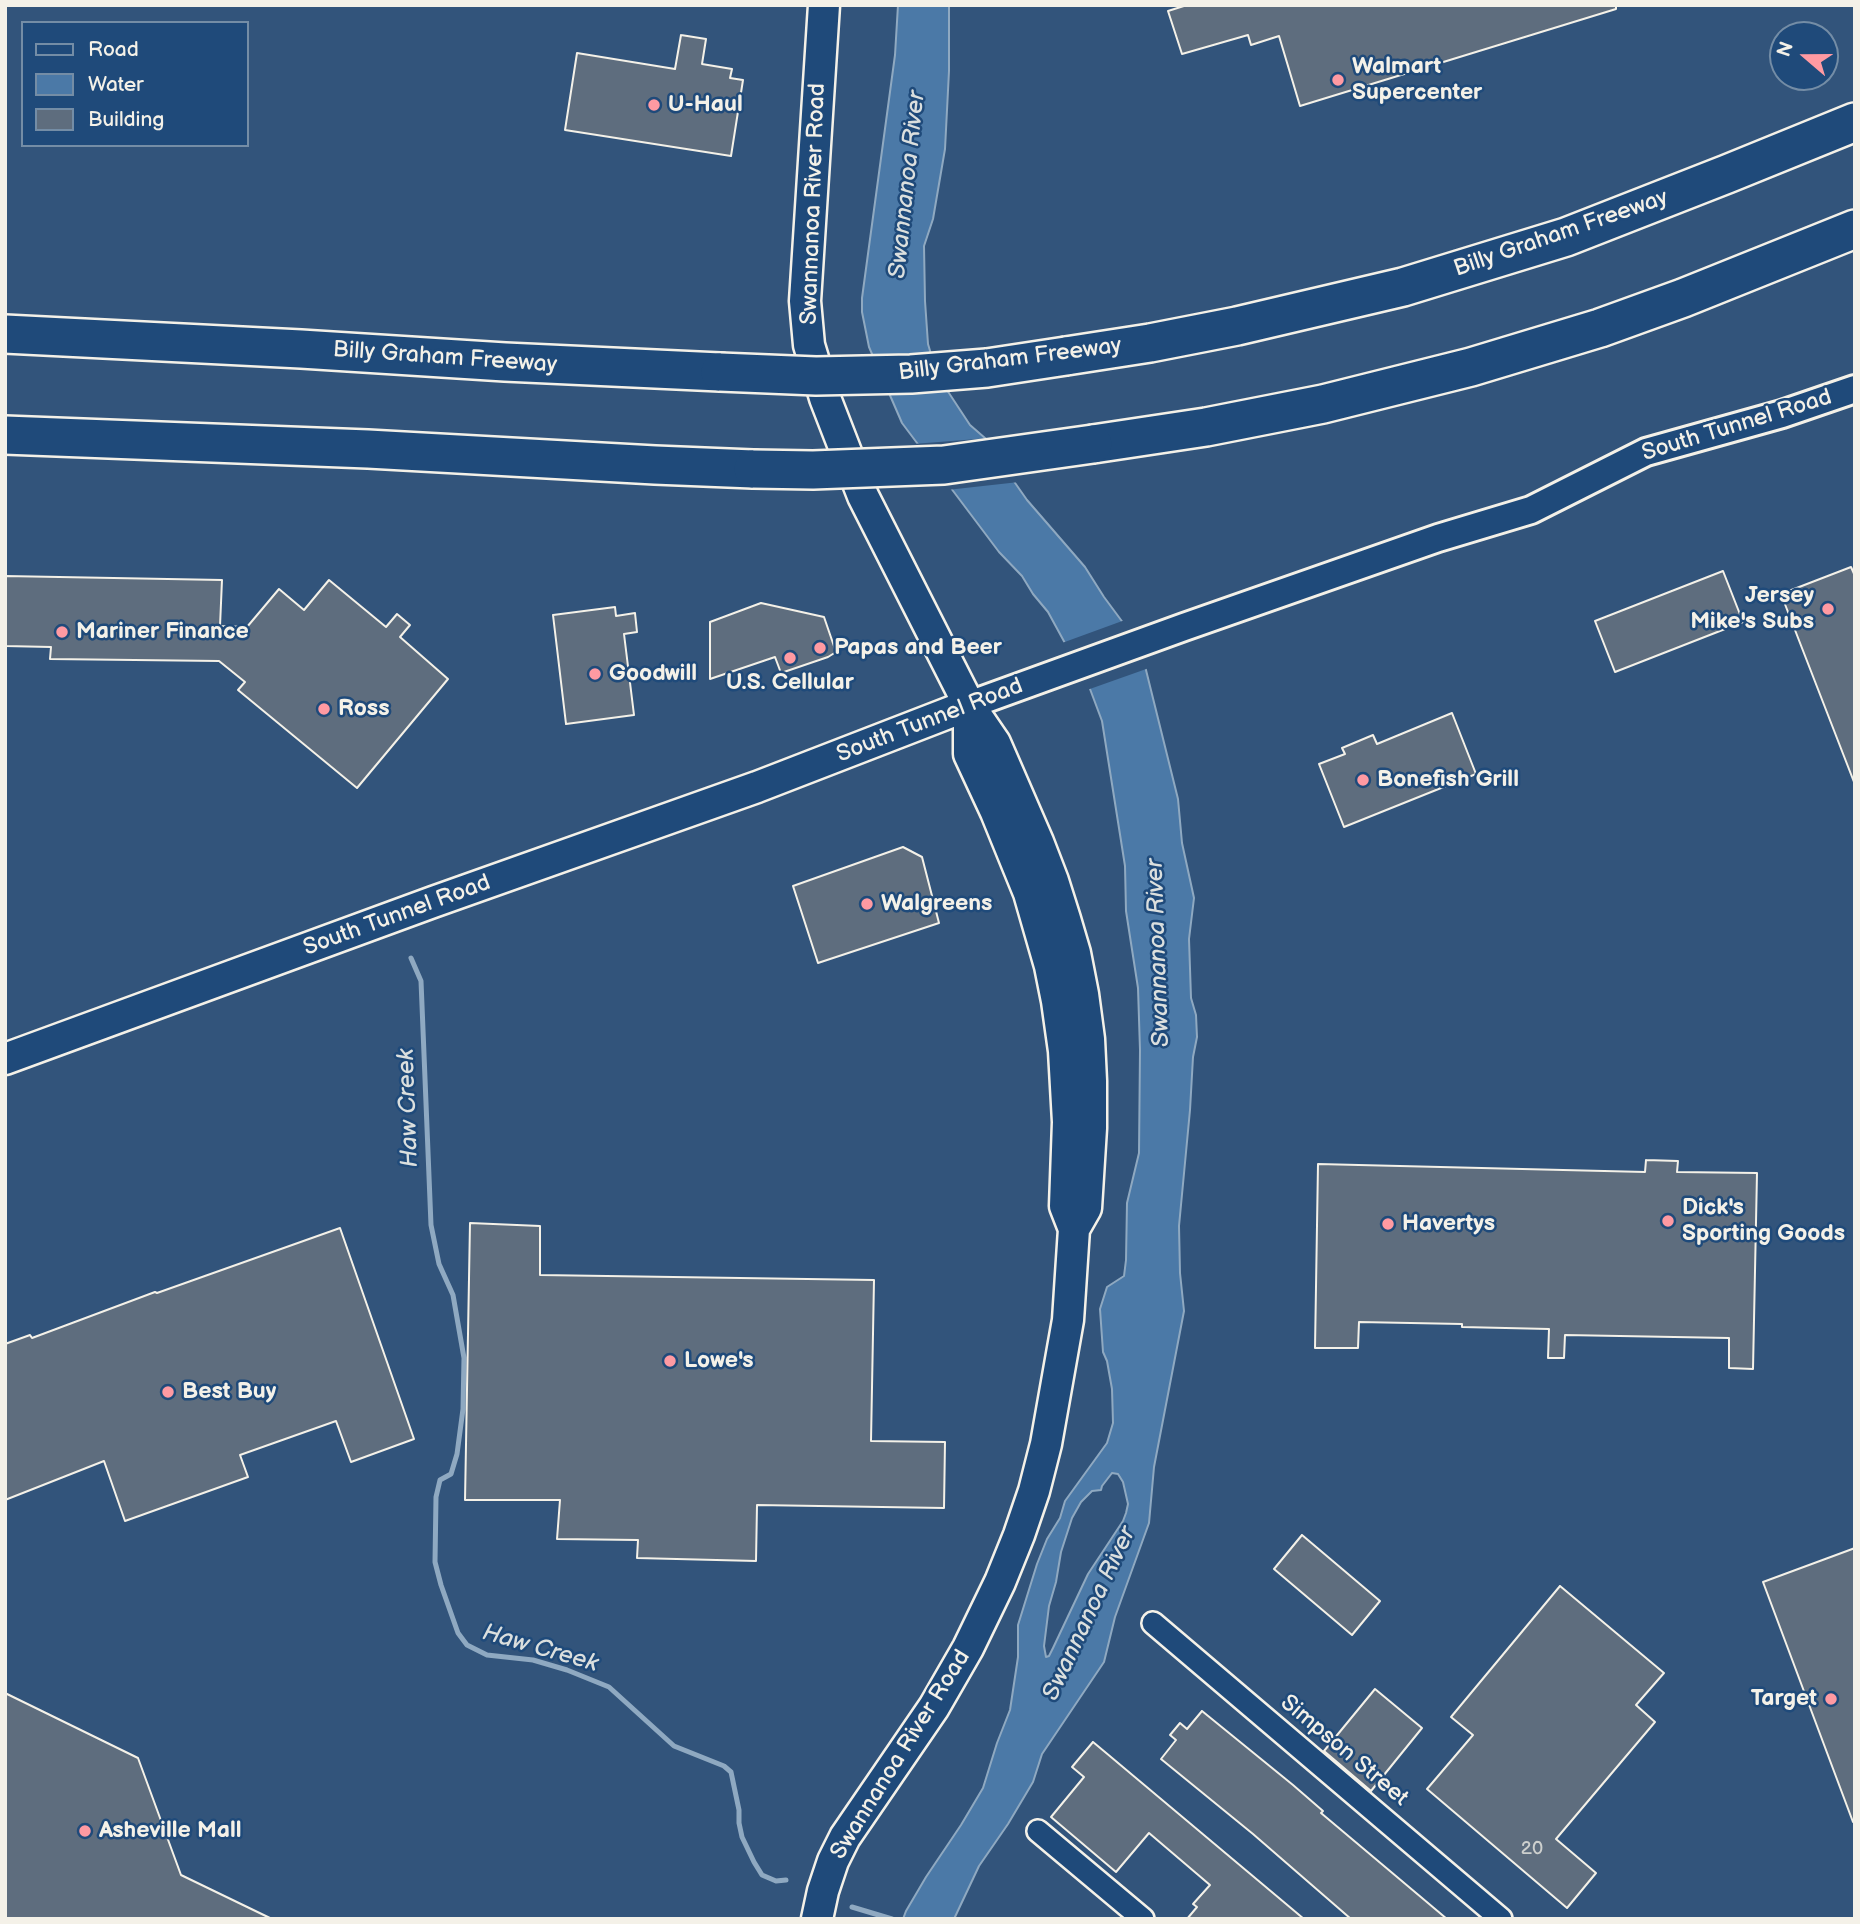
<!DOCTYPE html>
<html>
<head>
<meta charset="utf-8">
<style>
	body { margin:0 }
	#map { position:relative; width:1860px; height:1924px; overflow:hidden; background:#32547b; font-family:"Balsamiq Sans",sans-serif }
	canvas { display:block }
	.frame { position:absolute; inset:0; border:7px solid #f4f1e8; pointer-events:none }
	.legend { position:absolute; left:21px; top:21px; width:228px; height:126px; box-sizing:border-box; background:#1f4a7a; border:2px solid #748da6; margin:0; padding:9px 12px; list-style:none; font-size:21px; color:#f4f1e8 }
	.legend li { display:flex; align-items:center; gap:14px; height:35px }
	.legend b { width:35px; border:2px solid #748da6 }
	.north { position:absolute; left:1769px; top:21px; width:70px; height:70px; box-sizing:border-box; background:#1f4a7a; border:2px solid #748da6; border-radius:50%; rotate:290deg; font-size:19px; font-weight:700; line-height:28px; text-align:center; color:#f4f1e8 }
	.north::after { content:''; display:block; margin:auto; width:24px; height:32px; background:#ff9aa2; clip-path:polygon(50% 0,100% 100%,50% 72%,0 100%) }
</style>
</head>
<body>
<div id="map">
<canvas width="1860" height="1924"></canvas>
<div class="frame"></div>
<ul class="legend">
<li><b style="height:9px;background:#1f4a7a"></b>Road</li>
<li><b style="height:19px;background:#4b79a7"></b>Water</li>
<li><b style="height:19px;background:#5e6d7e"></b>Building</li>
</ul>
<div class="north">N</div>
</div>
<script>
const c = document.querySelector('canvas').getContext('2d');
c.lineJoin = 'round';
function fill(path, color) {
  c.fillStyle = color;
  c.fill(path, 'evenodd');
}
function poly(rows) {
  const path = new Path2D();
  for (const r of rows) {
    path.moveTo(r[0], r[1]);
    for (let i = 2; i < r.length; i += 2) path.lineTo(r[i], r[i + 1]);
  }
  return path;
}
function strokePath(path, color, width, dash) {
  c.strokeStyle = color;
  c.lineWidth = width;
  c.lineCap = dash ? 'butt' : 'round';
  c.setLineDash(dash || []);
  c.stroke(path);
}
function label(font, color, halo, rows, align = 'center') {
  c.font = font + ' "Balsamiq Sans",sans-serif';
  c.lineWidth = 5;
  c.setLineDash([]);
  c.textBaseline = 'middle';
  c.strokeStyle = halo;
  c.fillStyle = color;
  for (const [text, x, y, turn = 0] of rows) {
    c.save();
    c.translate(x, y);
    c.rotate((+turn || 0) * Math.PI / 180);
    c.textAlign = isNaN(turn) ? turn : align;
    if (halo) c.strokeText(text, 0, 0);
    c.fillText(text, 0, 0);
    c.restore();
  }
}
const water = poly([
	[898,5,949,5,949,71,945,149,933,219,924,246,925,301,928,344,934,364,943,384,970,425,993,445,1013,480,1027,500,1085,567,1104,597,1124,624,1144,662,1178,799,1182,843,1194,898,1189,939,1191,998,1196,1015,1197,1037,1193,1057,1190,1110,1179,1226,1180,1273,1184,1311,1154,1467,1149,1523,1115,1617,1104,1662,1042,1754,1033,1782,1008,1824,979,1866,954,1919,903,1919,906,1911,926,1877,961,1825,983,1788,997,1743,1010,1710,1018,1657,1018,1625,1037,1564,1047,1539,1060,1518,1065,1501,1107,1443,1113,1423,1112,1389,1107,1361,1103,1352,1100,1309,1107,1287,1124,1276,1126,1260,1127,1203,1139,1153,1140,1050,1138,988,1126,911,1125,866,1102,721,1090,689,1048,612,1033,594,1022,576,999,552,902,423,869,347,862,312,862,298,895,55,898,5],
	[1112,1473,1118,1474,1123,1482,1128,1504,1126,1513,1123,1521,1088,1574,1053,1648,1049,1656,1046,1657,1044,1646,1049,1606,1056,1582,1061,1552,1072,1518,1081,1502,1092,1491,1101,1490,1102,1486,1112,1473]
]);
const pier = poly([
	[990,438,996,443,1019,482,947,490,913,444],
	[1125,620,1149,668,1087,690,1062,643]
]);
const stream = poly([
	[411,958,421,981,431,1225,439,1264,453,1295,464,1358,463,1409,457,1454,451,1474,440,1480,436,1497,435,1562,441,1585,458,1633,467,1645,487,1655,533,1660,567,1670,609,1687,674,1746,724,1766,731,1772,739,1810,739,1823,742,1837,754,1862,762,1875,776,1881,786,1880],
	[852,1907,892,1919]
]);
const building = poly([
	[1187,5,1616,5,1616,9,1300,106,1279,36,1251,45,1248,35,1182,54,1168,11,1187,5],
	[681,35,706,39,702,64,732,69,730,78,743,80,731,156,565,130,577,53,675,69,681,35],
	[1851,567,1855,576,1854,782,1781,594,1851,567],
	[1723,571,1743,622,1615,672,1595,621,1723,571],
	[5,576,222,580,220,626,247,627,279,589,304,610,329,580,386,627,397,614,410,625,400,637,448,679,357,788,238,690,245,682,219,661,50,659,51,647,5,646,5,576],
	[761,603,824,617,836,652,828,657,781,673,775,657,710,679,710,622,761,603],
	[615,607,616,616,635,613,637,632,624,634,634,715,566,724,553,615,615,607],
	[1452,713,1476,774,1344,827,1319,764,1345,754,1342,748,1373,735,1377,744,1452,713],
	[903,847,922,857,939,923,818,963,793,886,903,847],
	[1646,1160,1678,1161,1677,1172,1757,1173,1753,1369,1729,1368,1729,1338,1565,1335,1564,1358,1548,1358,1549,1329,1462,1327,1462,1324,1359,1322,1358,1348,1315,1348,1318,1164,1645,1172,1646,1160],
	[470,1223,540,1226,540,1275,874,1280,871,1441,945,1442,944,1508,757,1505,756,1561,637,1558,638,1540,557,1539,560,1500,465,1500,470,1223],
	[340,1228,414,1439,351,1462,336,1421,240,1455,248,1477,125,1521,104,1461,5,1500,5,1344,30,1335,32,1338,155,1292,157,1293,340,1228],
	[1302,1535,1380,1601,1352,1635,1274,1569,1302,1535],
	[1855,1548,1855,1822,1853,1822,1763,1582,1855,1548],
	[1560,1586,1664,1673,1636,1705,1655,1722,1556,1839,1596,1873,1567,1908,1427,1789,1473,1735,1451,1717,1560,1586],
	[1375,1689,1422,1728,1371,1791,1324,1751,1375,1689],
	[5,1693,138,1758,181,1875,272,1919,5,1919,5,1693],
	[1202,1711,1293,1785,1323,1811,1321,1813,1447,1919,1351,1919,1253,1834,1161,1759,1176,1740,1170,1735,1180,1723,1187,1729,1202,1711],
	[1093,1742,1105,1752,1304,1919,1187,1919,1197,1907,1193,1904,1210,1885,1149,1833,1116,1872,1051,1817,1084,1777,1072,1767,1093,1742]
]);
const minor = poly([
	[1153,1623,1501,1919],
	[1038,1831,1143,1919]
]);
const tertiary = poly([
	[969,705,1184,627,1438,538,1531,510,1646,452,1782,414,1855,389]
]);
const secondary = poly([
	[824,5,805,301,809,345,825,398,863,496,969,705,995,743,1038,842,1053,881,1065,919,1075,953,1083,994,1089,1039,1091,1081,1091,1128,1086,1208,1074,1229],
	[5,1059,433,902,757,787,969,705],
	[817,1919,823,1891,833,1861,845,1837,934,1707,968,1648,1000,1582,1019,1535,1034,1491,1046,1444,1068,1320,1074,1229,1065,1206,1068,1122,1064,1051,1057,1001,1050,966,1029,893,996,812,969,754,969,705]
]);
const motorway = poly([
	[5,334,301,349,505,362,720,372],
	[1066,356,1150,343,1237,326,1403,287,1566,237,1727,174,1855,122],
	[5,435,368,449,655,465,753,469],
	[1093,444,1206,427,1323,404,1471,367,1600,328,1683,298,1855,229]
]);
const motorwayBridge = poly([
	[720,372,816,376,911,374,987,368,1066,356],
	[753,469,813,470,944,465,1093,444]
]);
const markers = [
	[1338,80,7,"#ff9aa2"],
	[654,105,7,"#ff9aa2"],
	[1828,609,7,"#ff9aa2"],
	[62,632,7,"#ff9aa2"],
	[820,648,7,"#ff9aa2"],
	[790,658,7,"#ff9aa2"],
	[595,674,7,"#ff9aa2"],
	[324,709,7,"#ff9aa2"],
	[1363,780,7,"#ff9aa2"],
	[867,904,7,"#ff9aa2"],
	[1668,1221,7,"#ff9aa2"],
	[1388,1224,7,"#ff9aa2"],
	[670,1361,7,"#ff9aa2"],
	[168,1392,7,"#ff9aa2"],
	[1831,1699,7,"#ff9aa2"],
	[85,1831,7,"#ff9aa2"]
];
const numberNames = [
	["20",1532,1849]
];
const poiNames = [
	["Walmart",1352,67],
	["Supercenter",1352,93],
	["U-Haul",668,105],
	["Jersey",1814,596,"right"],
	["Mike's Subs",1814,622,"right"],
	["Mariner Finance",76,632],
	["Papas and Beer",834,648],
	["Goodwill",609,674],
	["U.S. Cellular",790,683,"center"],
	["Ross",338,709],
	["Bonefish Grill",1377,780],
	["Walgreens",881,904],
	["Dick's",1682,1208],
	["Sporting Goods",1682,1234],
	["Havertys",1402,1224],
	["Lowe's",684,1361],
	["Best Buy",182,1392],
	["Target",1817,1699,"right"],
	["Asheville Mall",99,1831]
];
const streetNames = [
	["Swannanoa River Road",814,204,-88],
	["Billy Graham Freeway",1561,234,-19],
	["Billy Graham Freeway",445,358,4],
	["Billy Graham Freeway",1010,360,-7],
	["South Tunnel Road",1737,426,-17],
	["South Tunnel Road",930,721,-21],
	["South Tunnel Road",397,916,-20],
	["Simpson Street",1344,1751,40],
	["Swannanoa River Road",901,1755,-58]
];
const waterNames = [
	["Swannanoa River",908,185,-84],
	["Swannanoa River",1159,953,-92],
	["Haw Creek",409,1108,-92],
	["Swannanoa River",1090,1614,-65],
	["Haw Creek",540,1649,16]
];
fill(water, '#4b79a7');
strokePath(water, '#8fa9c1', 2);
fill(pier, '#32547b');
strokePath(stream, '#8fa9c1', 5);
fill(building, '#5e6d7e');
strokePath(building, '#f4f1e8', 2);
strokePath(minor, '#f4f1e8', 26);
strokePath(tertiary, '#f4f1e8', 32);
strokePath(secondary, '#f4f1e8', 35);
strokePath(motorway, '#f4f1e8', 42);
strokePath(minor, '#1f4a7a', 21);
strokePath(tertiary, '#1f4a7a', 26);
strokePath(secondary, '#1f4a7a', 30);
strokePath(motorway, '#1f4a7a', 37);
strokePath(motorwayBridge, '#f4f1e8', 42, []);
strokePath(motorwayBridge, '#1f4a7a', 37);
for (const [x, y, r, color] of markers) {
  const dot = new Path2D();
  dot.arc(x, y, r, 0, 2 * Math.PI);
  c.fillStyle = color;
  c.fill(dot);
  strokePath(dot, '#1f4a7a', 2.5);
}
label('19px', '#ced0ce', null, numberNames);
label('bold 23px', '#f4f1e8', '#1f4a7a', poiNames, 'left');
label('23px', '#f4f1e8', '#1f4a7a', streetNames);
label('italic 24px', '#dbdfde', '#1f4a7a', waterNames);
</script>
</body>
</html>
